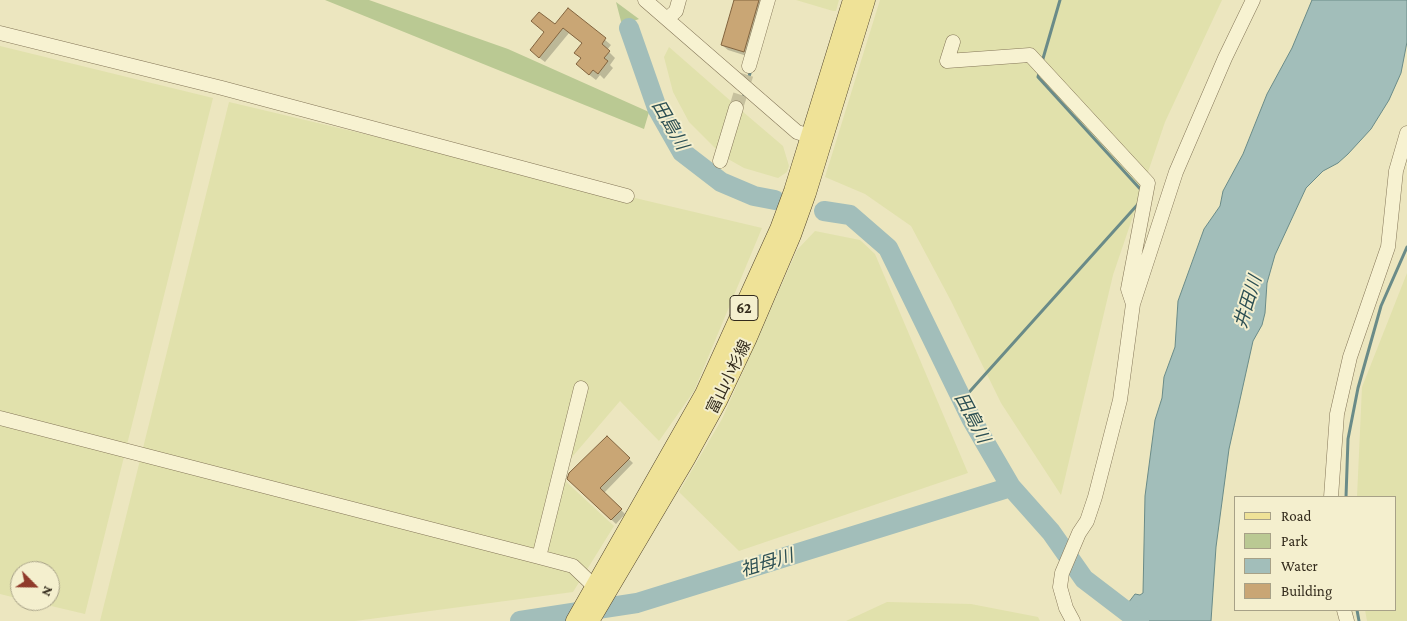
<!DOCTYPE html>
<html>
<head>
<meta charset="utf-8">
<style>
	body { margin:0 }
	#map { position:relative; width:1407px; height:621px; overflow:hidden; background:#ece6bf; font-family:"Crimson Pro",serif }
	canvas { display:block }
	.legend { position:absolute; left:1234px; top:496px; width:162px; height:115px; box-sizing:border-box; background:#f4efce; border:1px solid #a7a187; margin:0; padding:6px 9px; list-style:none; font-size:15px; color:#332b1c }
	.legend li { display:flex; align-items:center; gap:10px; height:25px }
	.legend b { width:25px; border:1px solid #a7a187 }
	.north { position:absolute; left:10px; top:561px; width:50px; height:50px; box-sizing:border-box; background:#f4efce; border:1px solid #a7a187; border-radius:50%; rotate:113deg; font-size:14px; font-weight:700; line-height:20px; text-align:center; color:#332b1c }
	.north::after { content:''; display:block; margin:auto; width:18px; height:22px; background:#903a2a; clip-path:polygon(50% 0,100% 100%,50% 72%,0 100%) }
</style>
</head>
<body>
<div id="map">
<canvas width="1407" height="621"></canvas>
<ul class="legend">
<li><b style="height:6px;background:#efe297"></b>Road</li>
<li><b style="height:14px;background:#bac993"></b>Park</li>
<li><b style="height:14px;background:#a2beba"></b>Water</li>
<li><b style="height:14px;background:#c9a675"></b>Building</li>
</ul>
<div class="north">N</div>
</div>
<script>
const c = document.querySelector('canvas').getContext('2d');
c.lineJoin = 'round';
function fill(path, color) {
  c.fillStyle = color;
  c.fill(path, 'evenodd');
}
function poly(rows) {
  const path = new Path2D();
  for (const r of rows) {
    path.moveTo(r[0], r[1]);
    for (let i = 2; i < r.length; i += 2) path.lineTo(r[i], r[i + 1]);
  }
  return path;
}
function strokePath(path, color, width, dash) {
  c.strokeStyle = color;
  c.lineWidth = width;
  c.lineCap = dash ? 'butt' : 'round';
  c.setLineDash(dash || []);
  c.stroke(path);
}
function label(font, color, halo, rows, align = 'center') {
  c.font = font + ' "Crimson Pro","Noto Sans JP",serif';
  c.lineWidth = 4;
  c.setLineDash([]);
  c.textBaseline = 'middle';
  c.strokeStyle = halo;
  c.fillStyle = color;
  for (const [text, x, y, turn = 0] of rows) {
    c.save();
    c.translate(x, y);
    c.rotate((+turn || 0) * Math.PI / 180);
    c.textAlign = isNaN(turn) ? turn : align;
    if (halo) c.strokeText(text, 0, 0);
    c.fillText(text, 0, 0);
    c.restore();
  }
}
const farmland = poly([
	[796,0,839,0,836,11,833,11],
	[880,0,1222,0,1165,122,1113,275,1061,495,1001,403,951,301,911,226,865,194,825,177],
	[0,46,213,98,85,614,30,601,50,601,50,571,20,571,20,599,0,594],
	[669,47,733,103,718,151,689,122,673,92,664,57],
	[229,102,762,228,694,391,659,441,620,401,567,463,562,478,614,526,573,592,355,621,100,621],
	[742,111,783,146,789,166,787,172,778,178,744,168,728,159],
	[815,231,860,240,875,254,968,473,739,551,679,492,722,419,797,250],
	[1407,273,1407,621,1367,621,1365,610,1396,610,1396,497,1357,497,1362,387],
	[887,602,971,604,1038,617,1040,621,846,621]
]);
const green = poly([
	[325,0,369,0,508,49,649,112,644,129],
	[616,2,639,19,622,25]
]);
const water = poly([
	[1312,0,1407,0,1407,42,1401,73,1389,100,1371,129,1348,154,1338,163,1323,171,1306,188,1275,255,1267,283,1265,313,1262,325,1253,341,1229,449,1216,547,1211,621,1137,621,1125,607,1135,594,1140,595,1143,593,1145,496,1155,420,1162,398,1164,377,1175,347,1178,301,1204,229,1220,206,1223,191,1243,154,1267,94,1292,48,1312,0]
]);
const shadow = poly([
	[735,0,768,0,750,57,728,50,722,45],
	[569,9,611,45,607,50,615,58,610,65,613,68,604,79,600,75,596,80,583,70,583,44,569,33,545,62,537,56,555,26],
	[607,438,633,463,604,493,625,514,616,524,569,479]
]);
const stream = poly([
	[1042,62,1060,0],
	[1040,70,1038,77,1142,191],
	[747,83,751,70],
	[740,107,745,92],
	[963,399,1139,203],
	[1346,497,1348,439,1358,388,1381,306,1407,247],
	[1357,610,1359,621]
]);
const river = poly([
	[629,28,657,108,682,152,721,182,754,196,775,200],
	[824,211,850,215,888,248,972,420,1011,487,1051,532,1084,579,1139,621],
	[520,621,637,603,1011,487]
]);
const building = poly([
	[734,0,759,0,744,52,721,45,734,0],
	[568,8,606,38,602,44,610,51,604,58,608,61,598,74,593,70,589,75,576,64,581,58,574,53,582,43,563,28,539,58,530,50,544,32,531,21,539,12,555,24,568,8],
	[607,436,630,458,600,488,622,509,611,520,567,479,569,473,607,436]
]);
const minorTunnel = poly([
	[736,108,749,66]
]);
const minor = poly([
	[645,0,797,132,819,139],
	[667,19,676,11,679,0],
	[0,33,222,88,627,196],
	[953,42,947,61,1030,55,1148,183,1128,289,1133,304],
	[749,66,768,0],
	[720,161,736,108],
	[581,388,539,557,573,566,595,587],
	[0,418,539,557],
	[1331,497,1337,414,1350,357,1388,247,1396,171,1407,133],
	[1344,610,1347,621],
	[1073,621,1066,608,1060,587,1062,573,1079,533,1087,521,1095,497,1120,400,1133,304,1176,172,1225,58,1253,0]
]);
const major = poly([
	[575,621,704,394,779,229,793,191,852,0],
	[590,621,686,459,718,401,747,340,792,235,807,193,866,0]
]);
const shields = [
	[744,308,28]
];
const shieldNames = [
	["62",744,308]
];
const streetNames = [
	["富山小杉線",729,377,-64]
];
const waterNames = [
	["田島川",670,125,60],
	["井田川",1248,302,-73],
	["田島川",972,418,62],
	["祖母川",767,563,-17]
];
fill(farmland, '#e1e1ac');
fill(green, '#bac993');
fill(water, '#a2beba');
strokePath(water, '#6a8b88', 1);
fill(shadow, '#0003');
strokePath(stream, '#6a8b88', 3);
strokePath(river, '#a2beba', 20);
fill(building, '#c9a675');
strokePath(building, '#82643f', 1);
strokePath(minorTunnel, '#c7c19e', 14, [14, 7]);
strokePath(minor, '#847658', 15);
strokePath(major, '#51442c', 19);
strokePath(minor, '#f7f2d1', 14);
strokePath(major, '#efe297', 18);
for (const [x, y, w] of shields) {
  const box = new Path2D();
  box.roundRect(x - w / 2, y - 12.5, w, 25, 4);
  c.fillStyle = '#f4efce';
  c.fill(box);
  strokePath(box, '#332b1c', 1);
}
label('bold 15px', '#332b1c', null, shieldNames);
label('16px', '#332b1c', '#f4efce', streetNames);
label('italic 18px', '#2c4f53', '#f4efce', waterNames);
</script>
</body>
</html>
